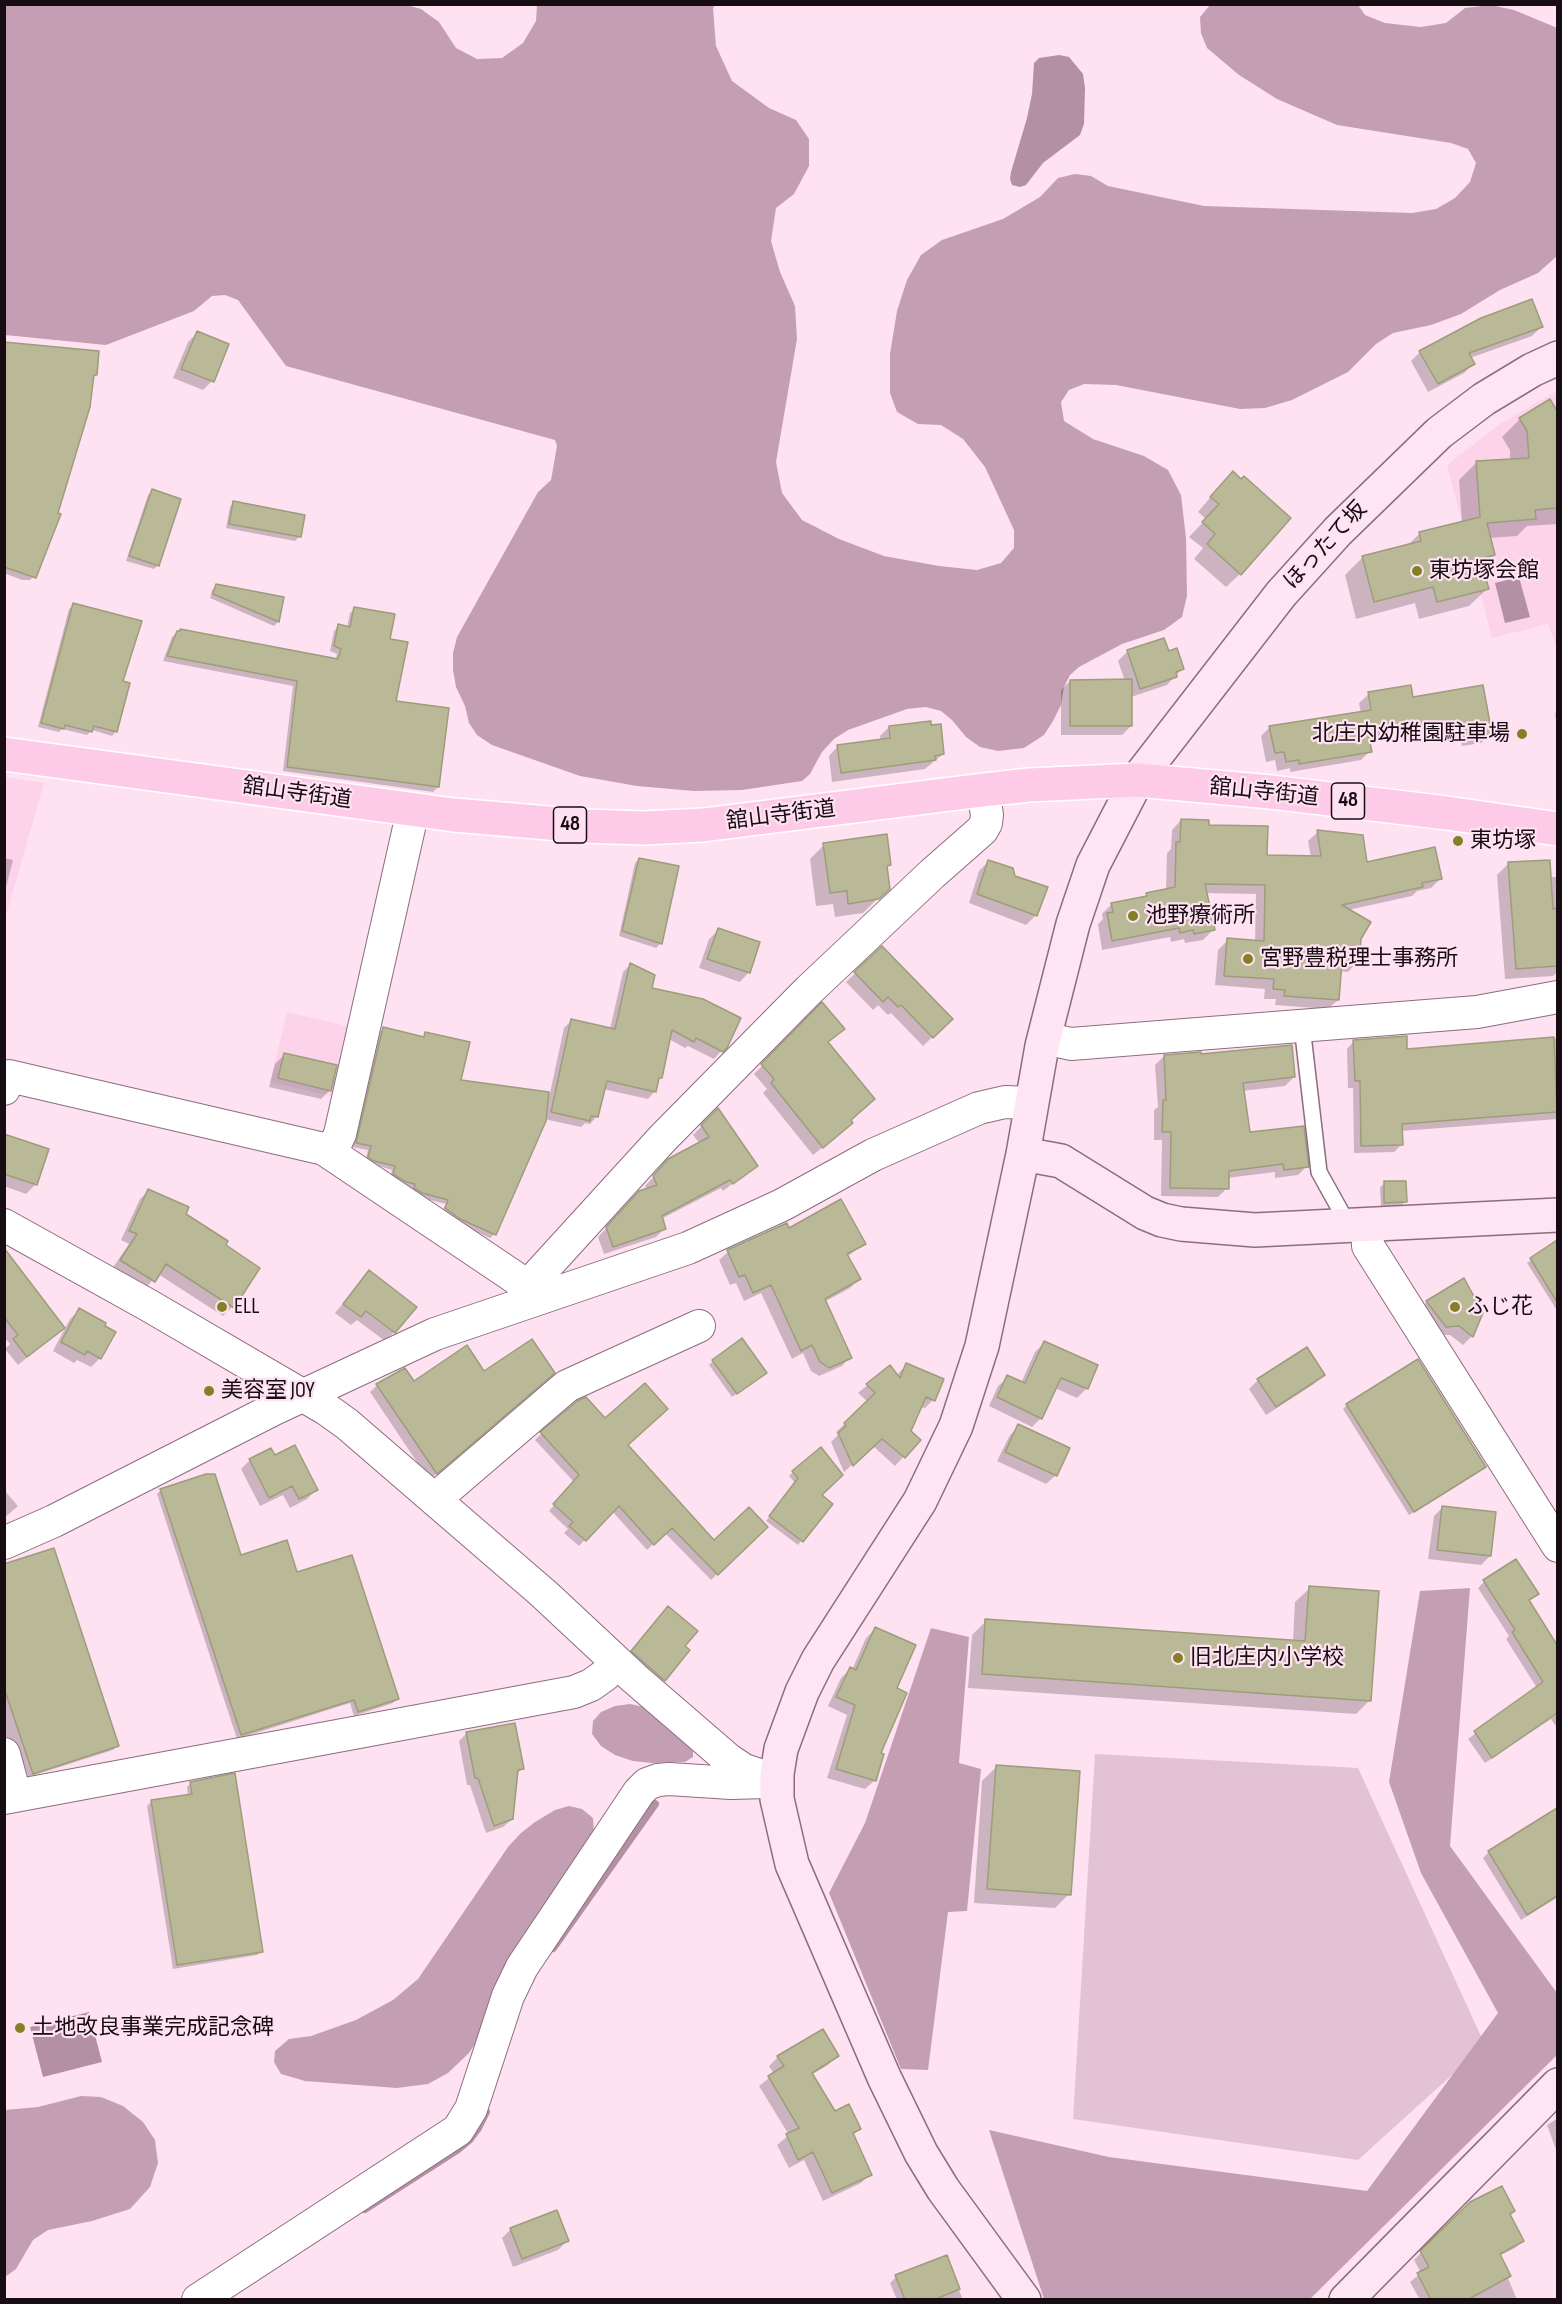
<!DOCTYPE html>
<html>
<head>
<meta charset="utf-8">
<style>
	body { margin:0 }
	#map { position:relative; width:1562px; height:2304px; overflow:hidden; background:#fee2f1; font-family:"Sofia Sans Condensed",sans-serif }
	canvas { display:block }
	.frame { position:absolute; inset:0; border:6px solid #180c13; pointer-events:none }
</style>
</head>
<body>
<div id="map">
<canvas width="1562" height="2304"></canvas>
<div class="frame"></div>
</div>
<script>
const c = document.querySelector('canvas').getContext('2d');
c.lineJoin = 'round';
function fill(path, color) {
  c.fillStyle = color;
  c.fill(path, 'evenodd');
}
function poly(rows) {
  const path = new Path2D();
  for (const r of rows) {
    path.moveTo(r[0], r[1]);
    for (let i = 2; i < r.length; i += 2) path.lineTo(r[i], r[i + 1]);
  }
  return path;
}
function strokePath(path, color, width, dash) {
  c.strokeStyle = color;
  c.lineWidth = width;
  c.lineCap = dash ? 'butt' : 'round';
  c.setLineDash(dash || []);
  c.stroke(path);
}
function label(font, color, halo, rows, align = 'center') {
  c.font = font + ' "Sofia Sans Condensed","Noto Sans JP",sans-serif';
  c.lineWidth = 4.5;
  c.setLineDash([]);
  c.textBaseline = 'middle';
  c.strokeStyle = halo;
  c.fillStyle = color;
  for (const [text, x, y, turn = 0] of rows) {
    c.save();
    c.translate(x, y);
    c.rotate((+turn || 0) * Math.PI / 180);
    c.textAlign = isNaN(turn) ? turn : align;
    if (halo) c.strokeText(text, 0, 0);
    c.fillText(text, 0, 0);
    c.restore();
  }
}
const built = poly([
	[1557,391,1557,649,1548,624,1492,638,1447,465,1500,424],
	[5,777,44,783,5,920,4,777],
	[287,1012,355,1028,339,1098,270,1082]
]);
const green = poly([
	[1095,1754,1358,1768,1485,2045,1358,2160,1073,2119]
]);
const forest = poly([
	[4,5,406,5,421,9,439,22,456,48,477,59,502,58,523,43,536,21,537,5,715,5,713,8,716,46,732,81,769,108,796,120,809,139,809,166,794,194,776,208,771,241,780,272,795,306,797,339,776,462,782,493,802,520,839,539,884,556,939,566,977,570,1001,563,1014,548,1014,530,985,467,963,439,941,425,918,424,897,412,890,393,890,354,897,311,907,280,921,255,942,240,1003,219,1040,197,1058,178,1075,174,1091,176,1108,186,1204,206,1412,213,1436,209,1455,198,1470,182,1476,163,1468,149,1451,143,1337,125,1277,99,1239,75,1207,48,1201,33,1200,17,1210,5,1358,5,1365,15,1385,23,1421,27,1446,23,1465,8,1491,5,1514,10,1555,27,1558,29,1557,256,1538,273,1500,290,1461,314,1431,325,1393,333,1376,344,1348,372,1292,400,1265,408,1240,409,1116,385,1084,384,1069,390,1061,402,1064,421,1093,439,1144,456,1168,470,1181,495,1186,538,1187,596,1182,617,1164,630,1122,644,1079,667,1070,675,1064,687,1061,705,1053,721,1044,735,1024,748,998,751,980,747,966,737,952,720,941,711,926,707,907,709,848,730,834,739,822,752,810,774,802,781,742,790,694,791,637,786,580,776,492,745,477,735,469,723,465,706,456,687,453,670,453,653,457,637,538,492,551,480,557,446,555,440,286,366,238,300,225,295,212,296,194,311,106,345,5,335],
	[1470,1588,1450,1846,1557,1993,1557,2055,1310,2299,1044,2299,989,2130,1109,2157,1367,2191,1498,2013,1421,1873,1389,1782,1420,1591],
	[931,1628,969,1637,959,1763,981,1769,967,1911,948,1912,928,2070,901,2069,829,1893,865,1823],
	[630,1704,644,1707,693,1749,693,1757,685,1762,652,1763,633,1761,615,1755,601,1746,592,1734,593,1721,601,1712,615,1706],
	[569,1806,582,1809,593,1818,594,1833,509,1959,494,1991,479,2038,469,2053,448,2073,428,2084,397,2088,305,2081,281,2074,274,2062,275,2051,289,2039,311,2036,356,2020,393,2000,418,1979,508,1847,521,1833,535,1822,555,1810],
	[81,2096,101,2097,123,2106,143,2122,155,2140,158,2163,150,2187,130,2209,92,2221,48,2230,33,2240,16,2269,5,2277,5,2110,38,2107]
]);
const water = poly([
	[1059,55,1069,57,1083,74,1085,88,1084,124,1080,135,1043,163,1026,185,1020,187,1012,185,1010,179,1011,172,1027,118,1032,94,1034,63,1039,58],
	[1519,577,1530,617,1505,623,1495,583],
	[89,2012,102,2062,43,2077,30,2027]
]);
const shadow = poly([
	[1541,327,1532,336,1470,358,1473,364,1464,373,1428,392,1411,361,1420,352],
	[197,333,212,381,203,390,173,378,188,342],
	[4,343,96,375,92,379,35,575,30,580,22,580,4,573],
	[1550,402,1558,414,1558,524,1527,526,1517,536,1489,538,1493,555,1481,567,1487,589,1469,606,1419,619,1415,603,1356,619,1345,575,1363,557,1407,546,1419,534,1462,523,1459,480,1476,463,1510,460,1510,450,1502,437,1520,419],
	[1219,487,1240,574,1226,587,1194,559,1203,548,1189,537,1206,519,1198,512],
	[152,491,158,565,154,569,126,561,148,495],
	[234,503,299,537,295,541,226,528,230,507],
	[216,586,282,599,278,622,274,626,210,598,212,590],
	[73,605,121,681,116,731,112,736,92,730,87,735,62,729,59,732,38,727,69,609],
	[355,608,388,640,394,703,438,787,433,792,283,771,293,686,163,661,172,637,181,630,335,660,337,654,330,651,334,631,339,626,347,628,350,613],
	[1128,651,1168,653,1182,669,1167,685,1131,697,1131,726,1122,735,1061,735,1061,690,1070,681,1125,681,1118,661],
	[1369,694,1412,699,1491,733,1481,743,1462,746,1461,742,1449,744,1448,738,1419,743,1417,731,1368,740,1370,751,1361,760,1290,772,1290,768,1277,771,1275,760,1266,762,1261,736,1270,727,1361,713,1359,703],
	[1558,700,1558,718,1555,717],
	[889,727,943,754,925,769,832,782,829,756,838,746,881,741,880,736],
	[1181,820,1208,826,1266,857,1311,857,1308,841,1318,832,1366,864,1441,878,1431,888,1417,891,1412,896,1348,910,1359,939,1357,962,1348,972,1340,971,1338,1000,1328,1009,1275,1005,1276,999,1264,999,1265,989,1215,985,1218,950,1228,940,1255,942,1256,894,1205,893,1213,930,1203,940,1185,943,1184,939,1171,942,1170,937,1102,950,1098,924,1103,919,1102,914,1111,905,1144,898,1147,895,1166,890,1167,853,1171,849,1172,830],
	[824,845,889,865,885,869,888,888,863,913,835,917,833,904,816,906,810,859],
	[4,858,13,860,4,895],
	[639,859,677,868,660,944,656,948,619,936,635,863],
	[988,862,1014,877,1046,888,1035,916,1026,925,969,903,979,871],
	[1508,864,1550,877,1558,877,1558,972,1553,976,1505,979,1497,875],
	[719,930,749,972,740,982,699,968,709,939],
	[882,948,951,1019,923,1046,891,1013,888,1015,878,1005,873,1010,846,982],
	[630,965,650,989,721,1051,714,1059,688,1046,685,1048,669,1039,660,1078,657,1081,655,1091,648,1099,603,1089,597,1116,590,1124,585,1123,581,1127,544,1119,495,1234,490,1238,456,1223,441,1213,446,1204,418,1197,410,1192,411,1188,401,1186,390,1178,392,1170,365,1162,368,1150,352,1147,379,1033,383,1029,422,1038,426,1033,459,1081,550,1093,564,1028,571,1021,610,1029,623,972],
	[822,1005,843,1029,827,1043,873,1099,850,1121,843,1131,813,1155,763,1093,767,1089,754,1074],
	[1558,1038,1558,1119,1401,1131,1401,1145,1394,1152,1354,1153,1353,1088,1348,1088,1347,1049,1354,1041,1406,1050],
	[284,1055,330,1090,321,1099,269,1087,275,1064],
	[1199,1055,1294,1077,1285,1086,1242,1091,1248,1134,1307,1166,1298,1175,1275,1178,1275,1172,1227,1178,1227,1188,1218,1197,1161,1196,1162,1140,1154,1140,1154,1110,1158,1107,1155,1065,1164,1056],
	[717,1111,756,1165,723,1191,721,1188,661,1219,665,1228,656,1237,604,1254,598,1237,631,1202,647,1190,645,1186,664,1166,700,1144,693,1135],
	[47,1150,35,1185,26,1194,4,1186,4,1153],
	[1385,1183,1405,1202,1401,1206,1381,1206,1380,1187],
	[149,1190,258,1269,232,1307,223,1316,158,1274,144,1290,112,1269,129,1244,121,1240,140,1199],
	[789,1230,864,1243,847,1257,859,1279,850,1288,824,1302,850,1357,842,1366,819,1376,811,1371,803,1353,792,1359,761,1293,744,1301,736,1283,730,1285,719,1260,728,1252],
	[1558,1242,1558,1312,1527,1263],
	[369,1272,394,1332,385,1341,357,1320,351,1325,335,1313],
	[4,1273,63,1328,18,1365,5,1349,10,1344,4,1337],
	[1463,1280,1472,1336,1463,1345,1450,1335,1436,1335,1418,1311,1427,1302],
	[79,1310,100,1358,91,1367,77,1360,74,1363,53,1351,70,1319],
	[1044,1343,1097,1365,1086,1389,1077,1398,1055,1388,1041,1418,1032,1427,989,1406,998,1386,1008,1377,1021,1383,1035,1352],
	[713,1361,761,1377,732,1397,709,1365],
	[906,1365,933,1400,925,1408,920,1407,909,1431,919,1440,895,1466,873,1446,844,1472,831,1442,838,1435,836,1432,868,1402,858,1393,889,1367,896,1376],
	[405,1370,414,1383,483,1373,546,1379,429,1480,370,1392,377,1385],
	[1323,1374,1314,1384,1266,1415,1249,1389,1258,1380],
	[1347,1405,1485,1466,1409,1515,1343,1409],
	[1019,1426,1056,1475,1046,1484,997,1461,1010,1435],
	[541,1434,627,1445,714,1542,766,1527,711,1580,665,1533,647,1550,612,1511,579,1546,564,1533,568,1529,549,1511,574,1482,535,1440],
	[274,1457,317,1489,307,1499,290,1508,283,1495,260,1506,241,1469,250,1460],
	[793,1472,830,1504,798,1545,766,1521,795,1483,789,1476],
	[4,1490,18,1506,4,1518],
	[161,1490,240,1556,296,1574,397,1699,393,1703,354,1716,350,1703,237,1739,157,1494],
	[1443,1507,1490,1556,1481,1565,1428,1559,1434,1516],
	[4,1566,117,1745,113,1750,28,1777,26,1770,22,1771,5,1740],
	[1484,1582,1537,1594,1528,1602,1558,1648,1558,1729,1551,1719,1485,1763,1468,1739,1537,1688,1506,1639,1509,1636,1478,1588],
	[1310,1588,1370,1700,1356,1714,968,1688,972,1635,986,1621,1293,1641,1295,1602],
	[659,1617,683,1646,663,1680,654,1689,623,1661],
	[875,1629,895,1689,878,1754,875,1780,865,1789,827,1778,847,1715,828,1706,841,1678,850,1669,852,1670,866,1638],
	[467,1733,522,1769,516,1774,512,1819,503,1827,486,1833,470,1785,467,1785,459,1741],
	[996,1767,1069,1894,1055,1908,974,1903,982,1781],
	[191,1783,262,1951,257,1955,173,1969,147,1806,151,1802,188,1796,187,1787],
	[1558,1810,1558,1897,1521,1920,1483,1858,1489,1852],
	[837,2056,828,2065,811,2075,834,2113,859,2129,853,2135,870,2174,861,2183,823,2201,804,2160,789,2168,777,2145,789,2135,759,2086,774,2074,769,2066,778,2057],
	[1558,2118,1558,2155,1547,2125],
	[1471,2203,1509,2215,1522,2241,1515,2248,1499,2256,1517,2300,1420,2300,1410,2282,1421,2273,1414,2260],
	[511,2229,567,2241,558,2250,513,2267,502,2238],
	[946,2257,963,2300,897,2300,890,2283,896,2277]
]);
const stream = poly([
	[553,1948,655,1804],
	[365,2209,457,2150,469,2140,478,2128,486,2112]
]);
const building = poly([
	[1532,299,1543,327,1469,353,1475,364,1438,384,1419,351,1481,318,1532,299],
	[197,331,229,344,214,382,181,369,197,331],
	[4,342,99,351,97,375,94,375,90,407,58,513,61,514,36,578,4,567,4,342],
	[1550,399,1557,411,1557,508,1535,510,1536,519,1487,523,1495,555,1480,559,1489,589,1437,602,1433,587,1374,602,1362,556,1421,541,1419,532,1480,517,1476,461,1529,458,1527,431,1519,418,1550,399],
	[1233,471,1241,479,1244,476,1291,518,1241,575,1207,544,1215,534,1202,522,1219,504,1210,497,1233,471],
	[152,489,181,499,159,566,129,556,152,489],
	[233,501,305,515,301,537,229,524,233,501],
	[216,584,284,597,279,622,213,594,216,584],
	[73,603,142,621,123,681,130,683,117,732,94,726,92,732,65,725,64,729,41,723,73,603],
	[354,607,395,614,390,639,408,642,396,701,449,708,439,787,287,767,297,681,167,656,177,631,180,631,180,629,338,659,341,649,334,646,338,624,350,627,354,607],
	[1164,638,1169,651,1177,648,1184,669,1176,672,1177,677,1140,689,1127,650,1164,638],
	[1132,679,1132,726,1070,726,1070,680,1132,679],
	[1411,685,1413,697,1483,685,1492,734,1471,738,1470,733,1458,736,1457,730,1428,735,1425,723,1368,733,1372,752,1299,764,1299,760,1286,762,1284,752,1275,753,1269,726,1371,710,1368,692,1411,685],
	[931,721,931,725,941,724,944,754,935,756,936,760,841,773,837,745,890,738,889,726,931,721],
	[1181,819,1209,820,1209,825,1268,826,1267,855,1321,856,1317,830,1363,835,1367,862,1435,847,1442,879,1422,883,1423,887,1342,905,1371,922,1361,939,1359,963,1342,962,1339,1000,1284,996,1285,990,1273,989,1274,979,1224,976,1227,938,1264,941,1265,885,1205,884,1215,930,1194,934,1193,930,1180,933,1179,928,1112,941,1107,913,1113,912,1111,903,1147,896,1146,893,1175,887,1176,842,1180,842,1181,819],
	[887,834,891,865,887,866,890,889,879,899,848,904,847,891,830,893,823,843,887,834],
	[639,858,679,866,662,944,622,931,639,858],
	[988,860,1013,868,1015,876,1048,887,1037,916,977,894,988,860],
	[1550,860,1553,909,1557,908,1557,966,1516,969,1508,862,1550,860],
	[718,928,760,942,750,973,707,959,718,928],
	[882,946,953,1019,933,1038,901,1005,898,1007,888,997,883,1002,854,972,882,946],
	[630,963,655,975,652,988,703,999,741,1018,727,1048,723,1052,696,1038,694,1042,672,1030,662,1078,659,1078,656,1092,607,1081,598,1117,591,1116,590,1121,551,1112,571,1019,615,1029,630,963],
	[822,1002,845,1029,828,1042,875,1099,851,1120,853,1123,823,1148,771,1083,774,1079,761,1064,822,1002],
	[383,1027,424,1037,425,1032,470,1042,461,1080,549,1092,546,1121,496,1235,460,1219,445,1208,448,1200,422,1193,414,1188,415,1184,406,1182,393,1174,395,1166,374,1161,368,1157,371,1146,356,1143,383,1027],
	[1407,1036,1407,1049,1554,1037,1557,1112,1402,1124,1403,1145,1361,1146,1360,1081,1355,1081,1353,1040,1407,1036],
	[1292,1045,1295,1077,1243,1083,1250,1132,1304,1126,1309,1167,1284,1170,1283,1164,1229,1171,1229,1189,1170,1188,1171,1132,1162,1132,1163,1100,1166,1100,1164,1055,1201,1052,1201,1054,1292,1045],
	[284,1053,337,1065,331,1091,278,1078,284,1053],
	[718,1108,758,1166,733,1184,730,1180,662,1216,666,1229,613,1247,606,1227,639,1191,657,1185,653,1176,668,1159,709,1137,701,1125,718,1108],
	[4,1134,49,1149,37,1185,4,1174,4,1134],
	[1384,1181,1406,1181,1407,1202,1384,1203,1384,1181],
	[148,1189,189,1207,186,1214,228,1241,226,1245,260,1268,234,1308,166,1264,155,1282,120,1260,137,1234,129,1231,148,1189],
	[841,1199,866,1244,847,1254,861,1279,825,1299,852,1358,829,1368,820,1362,812,1345,801,1351,771,1285,753,1293,745,1275,739,1277,727,1250,787,1223,789,1228,841,1199],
	[1557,1240,1557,1302,1530,1258,1557,1240],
	[4,1248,65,1328,27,1357,13,1339,18,1335,4,1317,4,1248],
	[369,1270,417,1307,395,1333,366,1311,361,1317,343,1304,369,1270],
	[1464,1278,1483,1313,1473,1337,1459,1326,1446,1327,1426,1301,1464,1278],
	[79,1308,106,1323,105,1326,116,1332,101,1359,87,1351,85,1355,61,1342,79,1308],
	[742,1338,767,1373,737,1394,712,1360,742,1338],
	[532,1339,555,1373,437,1474,376,1384,405,1368,414,1381,467,1345,484,1371,532,1339],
	[1044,1341,1098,1365,1088,1389,1061,1378,1042,1419,997,1397,1007,1375,1025,1383,1044,1341],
	[1307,1347,1325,1375,1276,1407,1257,1379,1307,1347],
	[1418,1359,1486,1467,1414,1512,1346,1404,1418,1359],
	[906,1363,944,1379,935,1401,926,1397,911,1431,921,1440,905,1458,882,1439,853,1466,838,1433,846,1426,844,1423,875,1393,866,1384,890,1365,900,1378,906,1363],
	[645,1383,668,1409,628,1445,714,1540,749,1507,768,1527,718,1575,672,1528,654,1545,619,1506,586,1541,569,1526,573,1522,553,1504,579,1475,540,1432,577,1401,586,1397,605,1418,645,1383],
	[1018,1424,1070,1448,1057,1476,1005,1452,1018,1424],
	[295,1445,318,1490,299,1499,292,1486,269,1498,249,1459,271,1448,275,1455,295,1445],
	[821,1447,843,1475,822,1495,833,1504,803,1542,769,1516,798,1478,792,1471,821,1447],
	[206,1474,215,1474,241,1555,287,1540,297,1572,352,1555,399,1699,358,1712,354,1700,241,1735,160,1489,206,1474],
	[1442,1506,1496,1512,1491,1556,1437,1550,1442,1506],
	[54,1548,119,1746,33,1774,4,1688,4,1564,54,1548],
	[1516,1559,1539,1594,1529,1600,1557,1645,1557,1713,1492,1758,1474,1731,1543,1682,1512,1632,1515,1630,1483,1580,1516,1559],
	[1309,1586,1379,1591,1371,1701,982,1674,985,1619,1305,1641,1309,1586],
	[668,1606,698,1631,685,1646,690,1650,665,1681,631,1651,668,1606],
	[875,1627,916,1645,897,1688,907,1693,881,1753,884,1754,876,1781,836,1769,855,1705,836,1697,850,1667,856,1670,875,1627],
	[515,1723,524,1769,518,1770,513,1819,494,1826,478,1778,475,1778,466,1732,515,1723],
	[996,1765,1080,1771,1071,1895,987,1889,996,1765],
	[235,1773,263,1952,177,1965,151,1800,192,1794,190,1782,235,1773],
	[1557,1808,1557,1896,1527,1915,1488,1851,1557,1808],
	[823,2029,839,2056,812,2073,835,2111,849,2104,861,2129,853,2133,872,2175,832,2193,813,2152,798,2160,786,2134,799,2128,768,2076,784,2066,777,2056,823,2029],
	[1502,2186,1515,2211,1510,2214,1524,2241,1500,2254,1511,2276,1467,2300,1431,2300,1417,2273,1429,2267,1420,2251,1470,2202,1502,2186],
	[557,2210,569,2241,522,2259,510,2228,557,2210],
	[947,2255,960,2289,934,2300,905,2300,895,2275,947,2255]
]);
const lane = poly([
	[1302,1026,1319,1172,1349,1226]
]);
const street = poly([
	[1044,1038,1071,1044,1477,1012,1558,997],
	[4,1089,9,1076,324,1149,544,1297],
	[331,1153,340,1134,413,810],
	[4,1225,148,1305,326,1409,347,1424,544,1594,634,1678,729,1760,744,1770,777,1781],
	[1367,1225,1368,1246,1558,1546],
	[528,1286,663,1138,809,990,932,874,982,830,986,823,987,815,983,790],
	[435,1499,567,1386,699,1326],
	[4,1543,54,1521,274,1409,435,1334,688,1248,782,1205,873,1155,979,1108,1005,1102,1032,1103],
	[4,1754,15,1795],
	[4,1798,574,1692,591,1685,605,1675,617,1662],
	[198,2300,458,2130,471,2109,508,1996,522,1967,639,1792,647,1784,658,1780,669,1779,731,1783,767,1782]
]);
const secondary = poly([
	[1023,1154,1061,1161,1145,1213,1162,1220,1181,1224,1255,1230,1558,1215],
	[1024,2300,943,2189,921,2153,884,2077,792,1864,777,1799,777,1774,781,1749,802,1692,818,1660,920,1501,956,1426,982,1346,1023,1154,1042,1046,1073,924,1093,865,1137,780,1281,594,1338,531,1439,433,1484,399,1532,370,1558,358],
	[1346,2300,1558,2085]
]);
const primary = poly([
	[4,754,454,815,583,826,644,828,703,825,983,790,1029,785,1137,780,1271,792,1447,813,1558,829]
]);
const markers = [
	[1417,571,6,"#858027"],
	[1522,734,6,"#858027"],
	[1458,841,6,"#858027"],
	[1133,916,6,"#858027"],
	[1248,959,6,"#858027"],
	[222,1307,6,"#858027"],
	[1455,1307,6,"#858027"],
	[209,1391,6,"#858027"],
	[1178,1658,6,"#858027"],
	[20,2028,6,"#858027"]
];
const shields = [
	[1348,801,33],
	[570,825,33]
];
const shieldNames = [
	["48",1348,801],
	["48",570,825]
];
const streetNames = [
	["ほったて坂",1326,546,-47],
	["舘山寺街道",1264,793,6],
	["舘山寺街道",297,794,8],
	["舘山寺街道",781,816,-7]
];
const poiNames = [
	["東坊塚会館",1429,571],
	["北庄内幼稚園駐車場",1510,734,"right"],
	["東坊塚",1470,841],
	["池野療術所",1145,916],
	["宮野豊税理士事務所",1260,959],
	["ELL",234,1307],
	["ふじ花",1467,1307],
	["美容室 JOY",221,1391],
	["旧北庄内小学校",1190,1658],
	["土地改良事業完成記念碑",32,2028]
];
fill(built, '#fdd3ea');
fill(green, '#e2c2d4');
fill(forest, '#c49fb4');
fill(water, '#b490a4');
fill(shadow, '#0003');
strokePath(stream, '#b490a4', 8);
fill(building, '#b9b897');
strokePath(building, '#9d9c7b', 1.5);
strokePath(lane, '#8c6d7f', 18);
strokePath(street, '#8c6d7f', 34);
strokePath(secondary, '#8c6d7f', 36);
strokePath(primary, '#fff', 36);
strokePath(lane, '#fff', 15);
strokePath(street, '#fff', 32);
strokePath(secondary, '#fee5f3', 33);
strokePath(primary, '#fdcbe8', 33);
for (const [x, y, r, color] of markers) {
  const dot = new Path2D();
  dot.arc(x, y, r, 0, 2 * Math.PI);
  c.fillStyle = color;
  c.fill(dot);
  strokePath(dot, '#fee2f1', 2);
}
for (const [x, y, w] of shields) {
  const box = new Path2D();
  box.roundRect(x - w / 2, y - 18, w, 36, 4.5);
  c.fillStyle = '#fee2f1';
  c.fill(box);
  strokePath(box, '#180c13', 1.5);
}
label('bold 21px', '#180c13', null, shieldNames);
label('22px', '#180c13', '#fee2f1', streetNames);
label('22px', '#180c13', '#fee2f1', poiNames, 'left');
</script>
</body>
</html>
